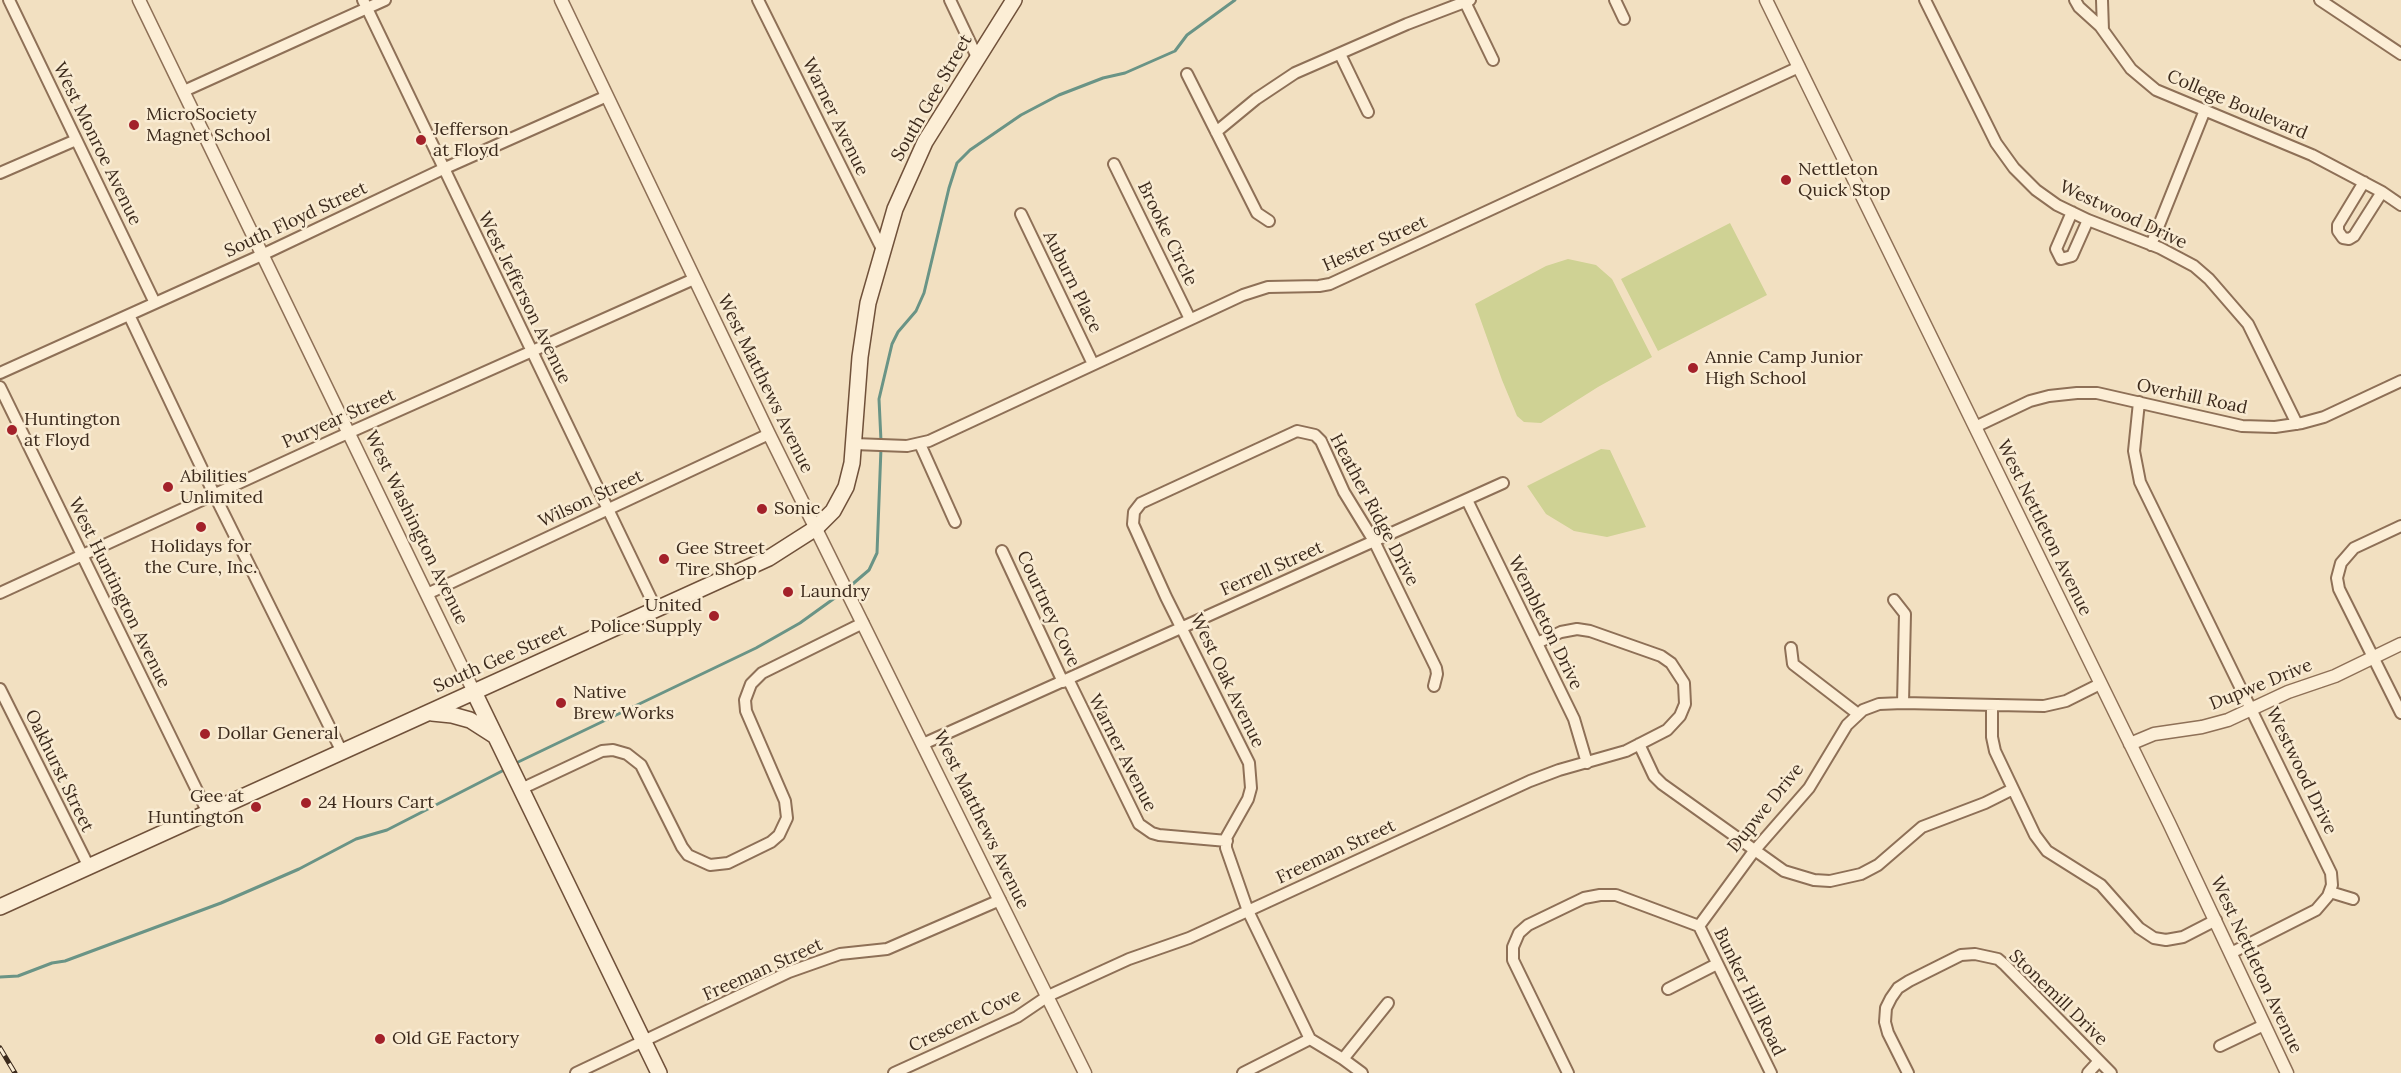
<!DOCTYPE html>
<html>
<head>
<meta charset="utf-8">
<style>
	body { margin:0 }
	canvas { display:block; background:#f2e0c1 }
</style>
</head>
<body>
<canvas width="2401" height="1073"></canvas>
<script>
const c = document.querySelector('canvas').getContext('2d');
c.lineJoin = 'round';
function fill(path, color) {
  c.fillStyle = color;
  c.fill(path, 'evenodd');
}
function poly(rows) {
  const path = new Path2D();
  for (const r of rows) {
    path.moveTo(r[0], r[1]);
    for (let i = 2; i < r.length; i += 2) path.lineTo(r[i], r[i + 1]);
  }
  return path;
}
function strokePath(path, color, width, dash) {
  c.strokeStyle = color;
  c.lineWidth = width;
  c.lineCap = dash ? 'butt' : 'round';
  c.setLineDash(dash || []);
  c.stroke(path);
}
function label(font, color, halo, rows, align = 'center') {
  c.font = font + ' Lora,serif';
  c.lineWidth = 5;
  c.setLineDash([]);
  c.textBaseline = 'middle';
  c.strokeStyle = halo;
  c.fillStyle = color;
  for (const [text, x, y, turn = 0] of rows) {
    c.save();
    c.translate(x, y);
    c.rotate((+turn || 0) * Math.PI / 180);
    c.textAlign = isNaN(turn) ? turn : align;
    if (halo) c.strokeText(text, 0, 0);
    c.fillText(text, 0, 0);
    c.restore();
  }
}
const green = poly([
	[1730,223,1767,295,1658,351,1621,279],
	[1568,259,1596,265,1612,279,1652,357,1598,387,1541,423,1524,422,1517,416,1502,380,1475,304,1546,266],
	[1601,449,1610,450,1646,527,1607,537,1574,531,1546,514,1527,486]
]);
const stream = poly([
	[881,441,879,399,892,344,898,332,916,311,924,293,949,188,957,163,970,150,1021,115,1059,95,1103,78,1125,73,1175,51,1187,35,1235,0],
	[848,588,869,570,877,553,881,448],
	[514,764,756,648,800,623,843,592],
	[0,977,18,976,52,963,65,961,221,903,299,869,356,839,387,830,506,769]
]);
const minor = poly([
	[9,0,155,303],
	[363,0,656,609],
	[758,0,882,249],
	[950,0,977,57],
	[1615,0,1624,19],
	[1925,0,1996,143,2014,168,2036,190,2057,205,2088,220,2160,248,2194,266,2209,279,2248,324,2297,424],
	[2075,0,2079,7,2100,26,2131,69,2156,90,2312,155,2382,192,2401,205],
	[2102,0,2103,30],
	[2320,0,2401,54],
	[1465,2,1493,60],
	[1340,54,1368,112],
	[1187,74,1257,213,1269,221],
	[184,91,385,0],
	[1216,132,1256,99,1295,73,1407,24,1470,0],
	[1114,164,1190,319],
	[0,173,76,140],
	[2364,182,2338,225,2338,231,2343,238,2349,239,2354,236,2382,192],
	[2072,212,2056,249,2061,259,2072,256,2088,220],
	[1021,214,1093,364],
	[2151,245,2205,110],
	[129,315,214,494,342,752],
	[0,373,264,254,443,169,607,96],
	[0,387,208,813],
	[2139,402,2134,451,2140,482,2331,873,2332,885,2328,896,2316,910,2231,953],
	[1975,427,2030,401,2049,396,2077,393,2097,393,2242,426,2275,427,2302,423,2324,417,2401,381],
	[854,444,907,446,929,441,1243,295,1268,287,1319,286,1330,284,1799,67],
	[920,444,955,522],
	[1467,500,1574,719,1587,763],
	[2401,526,2354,548,2341,563,2337,578,2339,589,2401,713],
	[1002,551,1063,682],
	[0,593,337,438,694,279],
	[427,594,769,434],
	[1894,600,1905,614,1903,703],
	[1791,648,1793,664,1858,714],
	[1068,679,1139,824,1152,833,1159,835,1227,841],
	[0,689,89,867],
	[1992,705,1992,737,1995,751,2035,835,2047,851,2101,885,2139,928,2154,938,2166,940,2183,937,2216,920],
	[923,744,1503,483],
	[1639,744,1654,776,1662,784,1784,871,1814,880,1830,881,1861,874,1878,865,1922,827,1985,803,2013,789],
	[521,789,602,751,613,750,627,754,641,765,682,847,688,855,710,865,728,863,771,842,779,835,787,818,785,801,746,711,745,700,751,684,762,673,863,623],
	[2330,892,2353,899],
	[1699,926,1754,851,1809,788,1847,725,1863,710,1879,704,1903,703,2044,706,2066,701,2100,684],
	[1699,926,1771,1073],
	[1668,989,1717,964],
	[2220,1046,2264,1025],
	[1343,1059,1388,1003],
	[576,1073,789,972,840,954,887,949,1000,900],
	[894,1073,1017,1017,1048,996,1129,959,1189,938,1530,781,1559,770,1626,751,1667,730,1680,716,1685,704,1684,683,1671,663,1661,656,1590,631,1577,629,1561,632,1537,643],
	[1243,1073,1310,1039],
	[1362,1073,1343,1059,1310,1039,1248,911,1226,848,1226,838,1248,799,1251,788,1249,763,1166,597,1133,524,1134,512,1141,503,1297,431,1315,435,1321,441,1344,492,1374,541,1436,668,1437,674,1434,686],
	[1568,1073,1513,960,1513,947,1519,933,1528,925,1584,898,1600,895,1616,895,1699,926],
	[1908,1073,1888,1033,1885,1022,1886,1008,1891,998,1898,988,1909,981,1961,955,1975,954,1998,959,2005,965,2111,1073],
	[2088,1073,2099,1061]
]);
const tertiary = poly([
	[139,0,474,692],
	[561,0,769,434,1085,1073],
	[1766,0,2169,823,2287,1073],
	[2130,744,2154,734,2202,727,2228,720,2288,692,2335,676,2401,644]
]);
const secondary = poly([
	[474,692,659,1073],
	[432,713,452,715,470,720,495,736],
	[0,907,769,558,816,528,833,511,846,487,852,463,860,357,868,303,895,209,925,142,1014,0]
]);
const rail = poly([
	[0,1048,15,1073]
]);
const markers = [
	[134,125,6,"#a3212a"],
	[421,140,6,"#a3212a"],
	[1786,180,6,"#a3212a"],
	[1693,368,6,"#a3212a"],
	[12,430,6,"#a3212a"],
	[168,487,6,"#a3212a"],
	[762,509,6,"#a3212a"],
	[201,527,6,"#a3212a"],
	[664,559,6,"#a3212a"],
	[788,592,6,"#a3212a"],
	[714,616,6,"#a3212a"],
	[561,703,6,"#a3212a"],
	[205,734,6,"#a3212a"],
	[306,803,6,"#a3212a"],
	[256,807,6,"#a3212a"],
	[380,1039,6,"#a3212a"]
];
const streetNames = [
	["South Gee Street",932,98,-60],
	["College Boulevard",2237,105,23],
	["Warner Avenue",835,117,64],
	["West Monroe Avenue",97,144,64],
	["Westwood Drive",2123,215,25],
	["South Floyd Street",296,220,-25],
	["Brooke Circle",1167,234,64],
	["Hester Street",1375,244,-24],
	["Auburn Place",1072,282,64],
	["West Jefferson Avenue",524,298,64],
	["West Matthews Avenue",765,384,64],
	["Overhill Road",2192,397,12],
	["Puryear Street",339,419,-24],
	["Wilson Street",591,499,-25],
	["Heather Ridge Drive",1374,510,62],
	["West Washington Avenue",416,528,64],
	["West Nettleton Avenue",2044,528,64],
	["Ferrell Street",1272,569,-24],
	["West Huntington Avenue",119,593,64],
	["Courtney Cove",1048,609,65],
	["Wembleton Drive",1545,623,64],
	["South Gee Street",500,659,-24],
	["West Oak Avenue",1227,681,64],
	["Dupwe Drive",2261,685,-22],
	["Warner Avenue",1122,753,63],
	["Oakhurst Street",59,771,64],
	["Westwood Drive",2301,771,64],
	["Dupwe Drive",1766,808,-51],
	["West Matthews Avenue",981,820,64],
	["Freeman Street",1336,852,-25],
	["West Nettleton Avenue",2256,965,65],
	["Freeman Street",763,970,-24],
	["Bunker Hill Road",1749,992,64],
	["Stonemill Drive",2058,998,44],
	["Crescent Cove",965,1021,-26]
];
const poiNames = [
	["MicroSociety",146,115],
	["Magnet School",146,136],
	["Jefferson",433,130],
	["at Floyd",433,151],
	["Nettleton",1798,170],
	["Quick Stop",1798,191],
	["Annie Camp Junior",1705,358],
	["High School",1705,379],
	["Huntington",24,420],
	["at Floyd",24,441],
	["Abilities",180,477],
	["Unlimited",180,498],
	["Sonic",774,509],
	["Holidays for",201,547,"center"],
	["the Cure, Inc.",201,568,"center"],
	["Gee Street",676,549],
	["Tire Shop",676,570],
	["Laundry",800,592],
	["United",702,606,"right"],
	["Police Supply",702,627,"right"],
	["Native",573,693],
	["Brew Works",573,714],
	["Dollar General",217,734],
	["Gee at",244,797,"right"],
	["Huntington",244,818,"right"],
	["24 Hours Cart",318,803],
	["Old GE Factory",392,1039]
];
fill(green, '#cfd294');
strokePath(stream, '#6a9486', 3);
strokePath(minor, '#8e7057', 14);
strokePath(tertiary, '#8e7057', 15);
strokePath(secondary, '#70513a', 18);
strokePath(minor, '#fceed6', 10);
strokePath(tertiary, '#fceed6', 12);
strokePath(secondary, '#fceed6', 15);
strokePath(rail, '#3c2a1c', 5);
strokePath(rail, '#f9ebd2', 3, [9]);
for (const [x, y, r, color] of markers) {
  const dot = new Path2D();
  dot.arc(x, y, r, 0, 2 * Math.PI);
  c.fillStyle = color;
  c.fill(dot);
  strokePath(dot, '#f9ebd2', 2);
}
label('18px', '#3c2a1c', '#f9ebd2', streetNames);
label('18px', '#3c2a1c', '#f9ebd2', poiNames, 'left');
</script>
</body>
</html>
